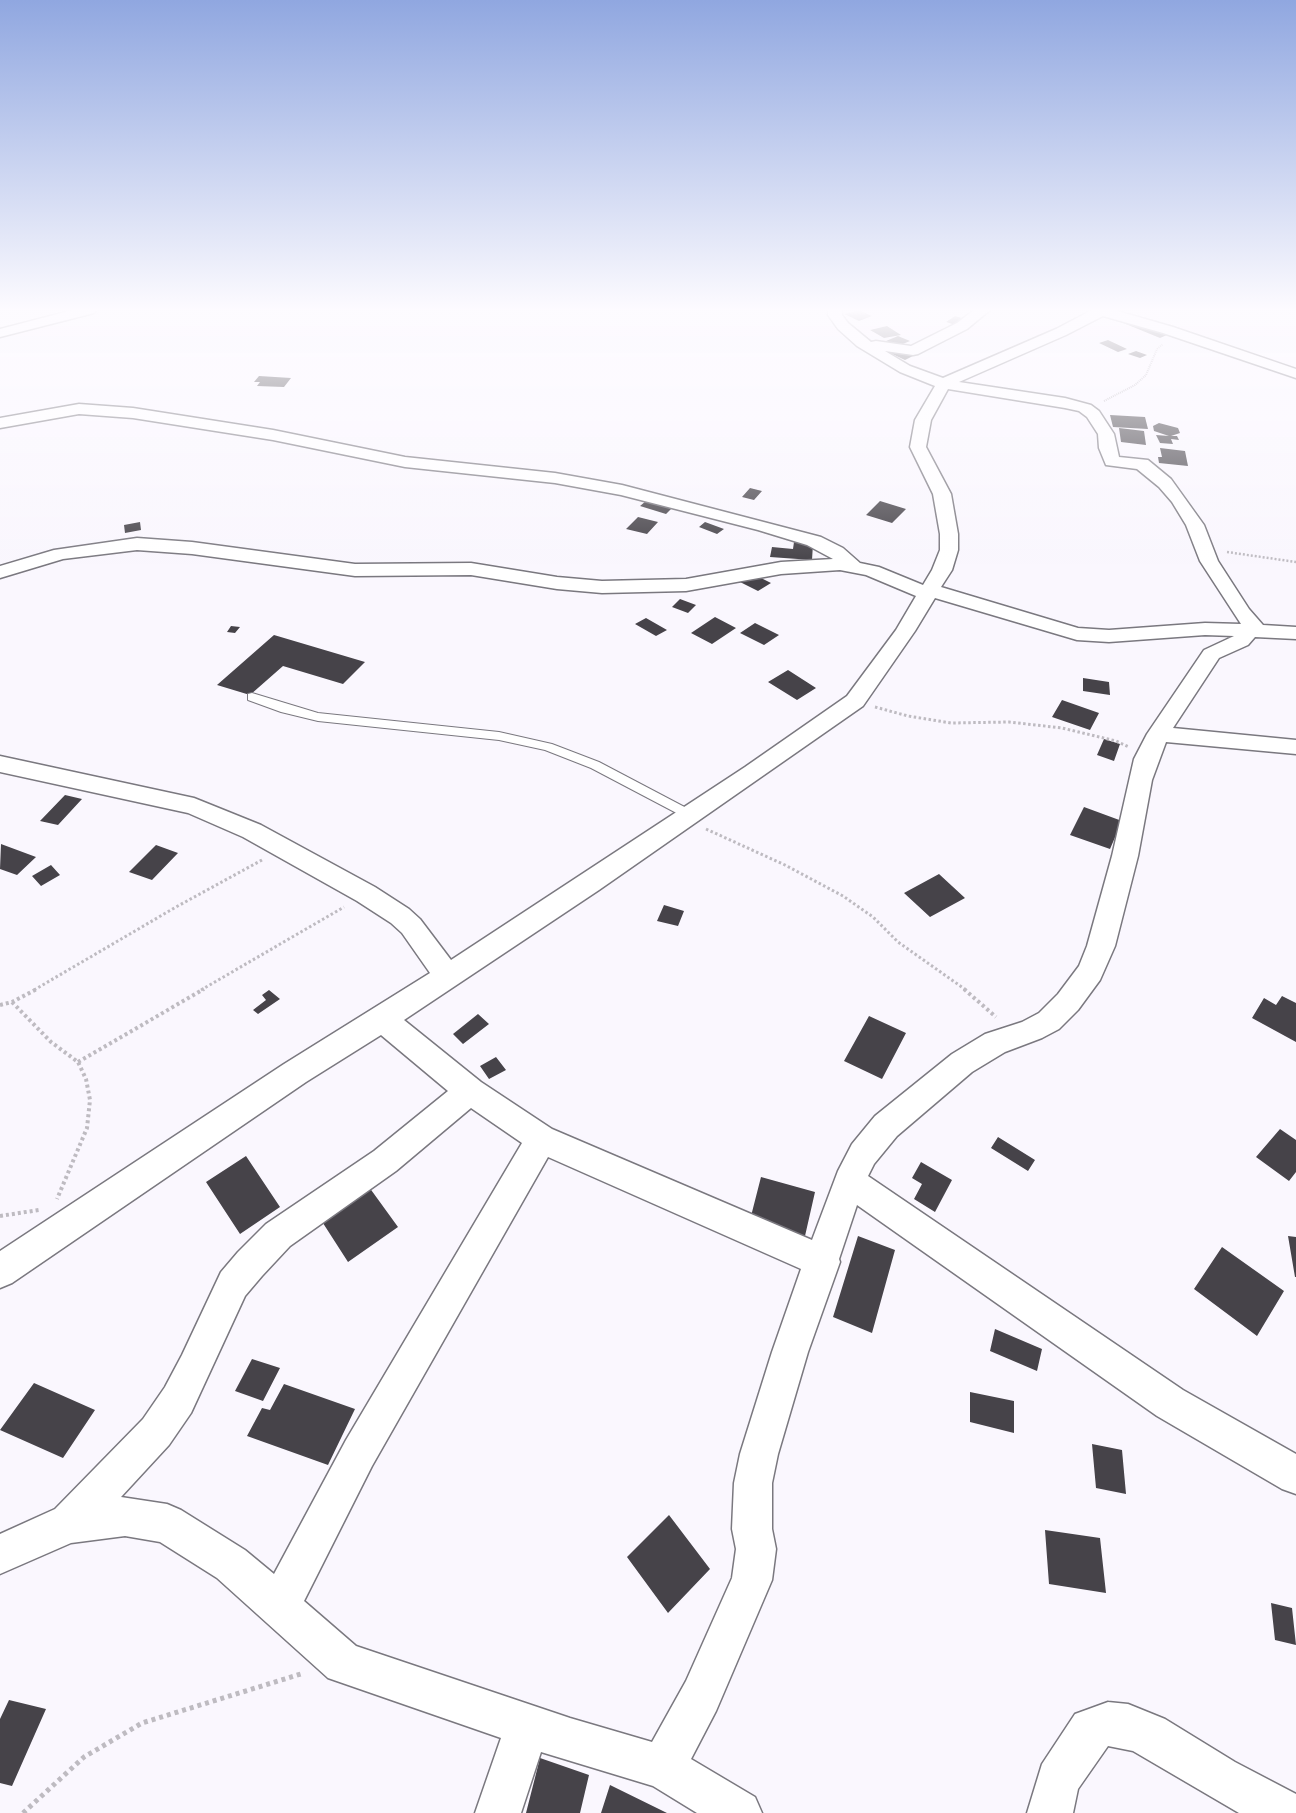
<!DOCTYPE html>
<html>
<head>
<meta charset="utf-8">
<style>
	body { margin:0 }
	canvas { display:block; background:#faf7fe }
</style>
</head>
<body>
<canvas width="1296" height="1813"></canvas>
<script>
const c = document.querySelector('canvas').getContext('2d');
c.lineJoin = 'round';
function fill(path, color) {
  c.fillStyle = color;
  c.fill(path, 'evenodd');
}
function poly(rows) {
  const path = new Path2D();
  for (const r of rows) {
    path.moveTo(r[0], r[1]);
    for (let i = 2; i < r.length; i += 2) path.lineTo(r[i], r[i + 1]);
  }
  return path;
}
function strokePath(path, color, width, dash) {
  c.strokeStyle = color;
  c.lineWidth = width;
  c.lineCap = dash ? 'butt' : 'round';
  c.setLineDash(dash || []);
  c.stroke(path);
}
const building = poly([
	[859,310,872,316,859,321,844,314],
	[1112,314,1167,335,1160,338,1106,316],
	[955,316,969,320,959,326,946,322],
	[887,326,901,335,884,338,870,330],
	[898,336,910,341,898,346,886,341],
	[1108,340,1127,349,1118,352,1099,343],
	[899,349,915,355,905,360,890,353],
	[1136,351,1147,355,1140,358,1128,354],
	[259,376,291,378,284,387,257,386,260,382,254,382],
	[1110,415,1145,417,1148,429,1113,427],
	[1159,423,1178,428,1180,433,1171,436,1177,436,1179,440,1171,439,1173,444,1160,443,1156,435,1169,436,1154,431,1153,426],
	[1119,428,1144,431,1146,445,1121,442],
	[1160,448,1185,451,1188,466,1159,463,1158,457,1162,457],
	[750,488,762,491,754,500,742,497],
	[646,501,672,508,666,514,640,506],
	[880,501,906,509,892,523,866,515],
	[638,517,658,522,647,534,626,529],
	[140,522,141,530,125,533,124,525],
	[705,522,724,529,717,534,699,527],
	[794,542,813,544,812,560,770,557,772,547,793,549],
	[753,574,771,583,758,591,740,582],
	[680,599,696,605,688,613,672,607],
	[715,617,736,628,712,644,691,633],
	[646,618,667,630,656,636,635,624],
	[755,623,779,635,764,645,740,633],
	[231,626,240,627,235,633,227,632],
	[274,635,365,662,343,684,283,666,250,695,217,685],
	[788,670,816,688,797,700,768,682],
	[1083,678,1109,682,1110,695,1083,691],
	[1062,700,1099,713,1090,730,1052,717],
	[1104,739,1120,744,1114,761,1097,755],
	[65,795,82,799,58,825,40,821],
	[1084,807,1122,821,1110,849,1070,835],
	[1,844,36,857,17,875,0,869],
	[156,845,178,853,152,880,129,872],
	[51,865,60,875,41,886,32,876],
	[939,874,965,898,930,917,904,893],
	[664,905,684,911,678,926,657,921],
	[269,990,280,999,258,1014,253,1010,266,1000,262,995],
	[1282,996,1296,1003,1296,1042,1252,1018,1264,998,1276,1005],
	[478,1014,489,1024,463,1044,453,1034],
	[869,1016,906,1033,882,1079,844,1061],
	[496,1057,506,1070,489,1079,480,1066],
	[1280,1129,1296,1140,1296,1172,1289,1181,1256,1157],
	[998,1137,1035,1160,1028,1171,991,1148],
	[246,1156,280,1207,240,1234,206,1182],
	[921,1162,952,1180,935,1212,914,1199,922,1184,912,1178],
	[761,1177,815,1192,805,1236,750,1220],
	[369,1187,398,1227,348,1262,321,1220],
	[858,1236,895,1250,872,1333,833,1317],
	[1288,1236,1296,1237,1296,1277,1295,1277],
	[1222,1247,1284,1291,1257,1336,1194,1289],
	[995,1329,1042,1349,1037,1371,990,1351],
	[252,1359,280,1368,263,1401,235,1391],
	[34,1383,95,1410,63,1458,0,1430],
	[284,1384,355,1409,328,1465,247,1436,262,1408,270,1410],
	[970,1392,1014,1401,1014,1433,970,1422],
	[1092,1444,1122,1450,1126,1494,1096,1488],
	[669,1515,710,1569,668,1613,627,1557],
	[1045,1530,1100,1538,1106,1593,1049,1584],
	[1271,1603,1292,1608,1296,1645,1275,1640],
	[9,1700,46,1709,12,1786,0,1783,0,1719],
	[540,1758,589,1775,580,1813,526,1813],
	[610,1785,667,1813,601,1813]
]);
const pathFar4 = poly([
	[1104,401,1135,385,1146,375,1157,349,1163,344]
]);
const pathFar3 = poly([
	[1227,552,1296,562]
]);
const pathFar2 = poly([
	[875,707,908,716,951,723,1009,722,1062,728,1116,741,1129,747],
	[706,829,785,865,843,896,873,917,898,942,966,990],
	[34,990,176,907,262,860],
	[201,990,344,907]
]);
const pathFar1 = poly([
	[964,989,996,1017],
	[12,1002,51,1042,78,1062,86,1079,90,1100,87,1128,57,1199],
	[0,1005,12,1002,37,989],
	[78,1062,204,989],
	[0,1216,39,1210]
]);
const path = poly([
	[23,1813,84,1757,142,1723,304,1673]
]);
const service = poly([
	[252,693,318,713,499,732,552,744,599,762,694,812,696,815,694,818,686,818,591,768,545,750,499,740,318,721,281,712,248,700,248,694,252,693]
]);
const minor = poly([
	[73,310,96,310,94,313,0,337,0,329,73,310],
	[828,310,842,310,842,315,848,323,871,342,876,341,911,346,957,323,974,310,990,310,967,329,918,354,913,355,885,351,910,366,943,378,1056,329,1092,310,1114,310,1173,327,1296,369,1296,378,1163,333,1103,316,1066,335,959,382,1065,398,1091,405,1099,411,1114,434,1119,457,1148,460,1171,479,1204,525,1218,561,1249,609,1263,625,1296,627,1296,639,1255,637,1248,645,1219,658,1173,728,1296,740,1296,754,1166,742,1152,780,1138,856,1115,946,1100,980,1078,1010,1059,1029,1042,1038,1005,1052,972,1072,897,1136,874,1164,868,1176,1183,1390,1296,1454,1296,1494,1282,1489,1157,1416,857,1205,839,1259,840,1262,808,1352,778,1454,772,1483,772,1529,776,1549,772,1580,716,1711,691,1759,755,1797,762,1813,697,1813,653,1786,541,1752,521,1813,475,1813,501,1738,328,1678,217,1578,160,1542,125,1536,71,1543,0,1574,0,1534,55,1509,143,1419,165,1387,182,1355,221,1272,238,1252,266,1224,374,1151,448,1091,381,1035,306,1082,12,1283,0,1288,0,1251,284,1064,430,973,402,933,391,923,357,901,243,837,188,813,0,772,0,756,194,798,261,825,375,887,409,909,420,919,451,960,745,767,847,696,896,630,916,596,866,575,840,570,781,574,686,591,602,593,557,589,471,575,355,576,192,554,137,550,63,559,0,578,0,566,54,550,137,538,192,542,355,564,471,563,557,577,602,581,686,579,781,562,833,559,807,545,758,530,621,495,555,483,405,467,273,440,133,418,79,414,0,428,0,418,79,404,133,408,273,430,405,457,555,473,622,485,821,537,843,548,860,563,879,567,923,585,932,570,940,550,940,534,933,494,910,447,915,420,935,386,900,372,857,346,838,329,828,315,828,310],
	[948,389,1065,408,1079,411,1087,417,1098,434,1099,448,1106,465,1137,469,1159,487,1172,502,1186,525,1200,561,1241,624,1205,623,1109,630,1078,628,941,587,952,570,958,550,958,534,951,494,926,447,931,420,948,389],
	[935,598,1077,640,1109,642,1205,635,1234,636,1204,650,1147,734,1134,759,1112,856,1087,946,1079,966,1058,994,1039,1013,1022,1022,985,1034,952,1054,875,1116,852,1144,838,1171,812,1240,552,1129,481,1082,404,1020,599,890,863,706,915,631,935,598],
	[471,1108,522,1143,346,1440,274,1574,245,1550,181,1510,167,1504,121,1497,169,1445,191,1413,245,1296,262,1276,290,1246,396,1171,471,1108],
	[548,1157,801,1269,772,1352,740,1454,734,1483,732,1529,736,1549,732,1578,686,1681,652,1742,570,1718,356,1646,304,1601,372,1466,548,1157],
	[1108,1702,1128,1704,1165,1719,1235,1762,1296,1794,1296,1813,1239,1813,1133,1751,1108,1746,1078,1789,1073,1813,1027,1813,1042,1764,1075,1714,1108,1702]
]);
fill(building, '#464349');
strokePath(service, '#7a787f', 2);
strokePath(minor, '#7a787f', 3);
strokePath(pathFar4, '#bebbc1', 2, [1, 1]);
strokePath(pathFar3, '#bebbc1', 2.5, [2, 2]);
strokePath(pathFar2, '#bebbc1', 3, [2.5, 2.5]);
strokePath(pathFar1, '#bebbc1', 4, [3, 3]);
strokePath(path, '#bebbc1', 5, [4, 4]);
fill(service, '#fff');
fill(minor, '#fff');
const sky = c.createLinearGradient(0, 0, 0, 564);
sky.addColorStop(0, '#90a7e0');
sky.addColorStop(0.55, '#fdfbff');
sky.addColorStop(1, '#fdfbff00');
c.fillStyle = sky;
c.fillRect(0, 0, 1296, 564);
</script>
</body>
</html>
